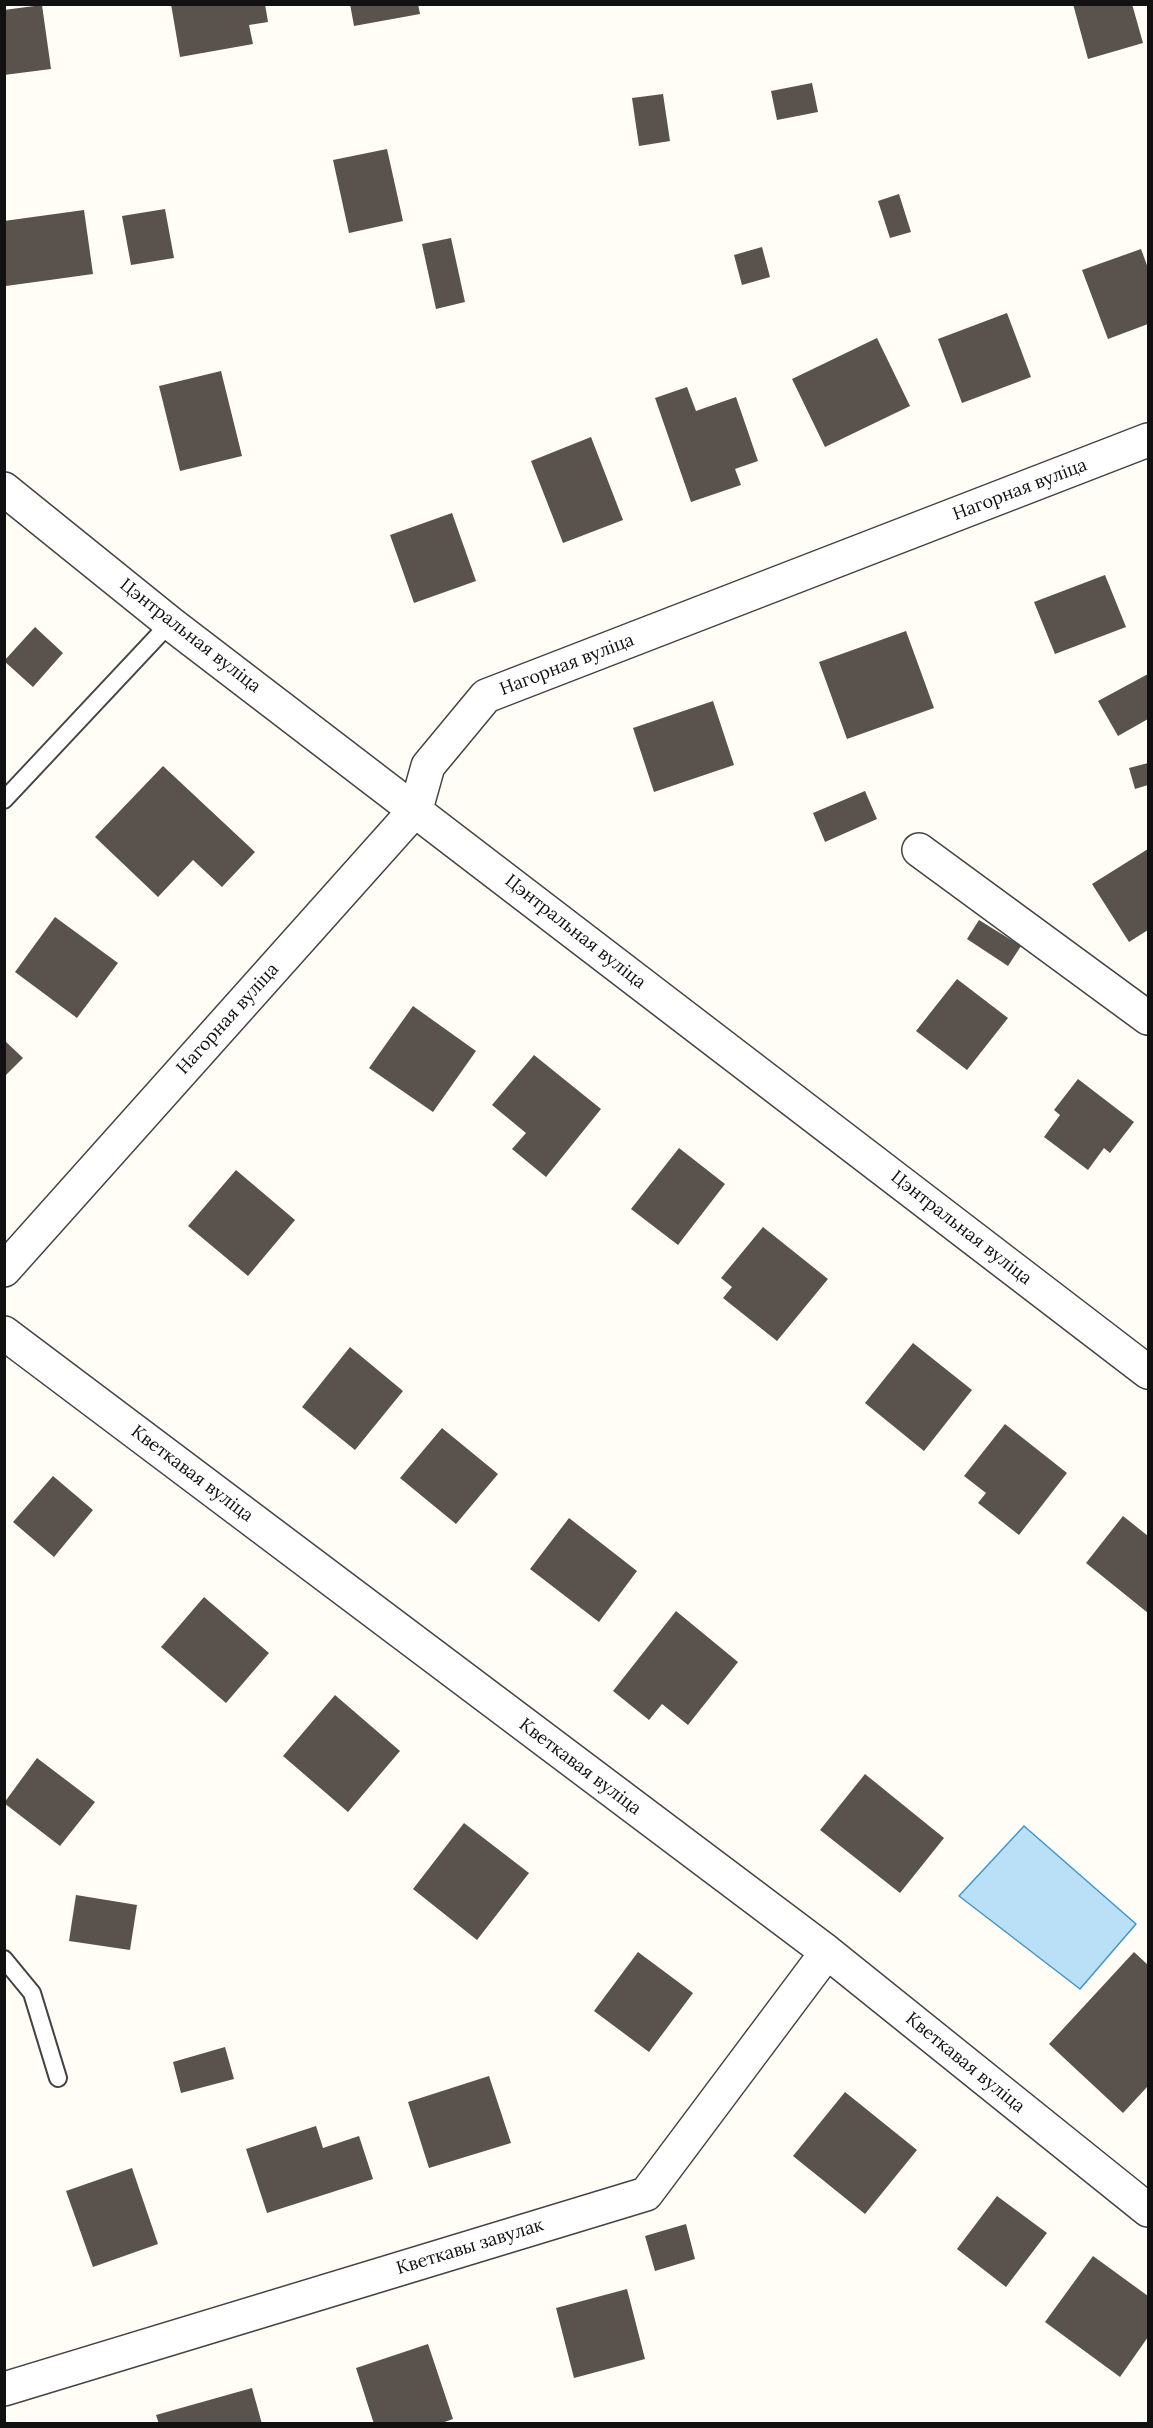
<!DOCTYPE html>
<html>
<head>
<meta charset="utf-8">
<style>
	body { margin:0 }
	#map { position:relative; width:1153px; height:2428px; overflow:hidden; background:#fffdf5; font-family:Lora,serif }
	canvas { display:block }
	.frame { position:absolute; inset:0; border:6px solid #111; pointer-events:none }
</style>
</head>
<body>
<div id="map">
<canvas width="1153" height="2428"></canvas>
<div class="frame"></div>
</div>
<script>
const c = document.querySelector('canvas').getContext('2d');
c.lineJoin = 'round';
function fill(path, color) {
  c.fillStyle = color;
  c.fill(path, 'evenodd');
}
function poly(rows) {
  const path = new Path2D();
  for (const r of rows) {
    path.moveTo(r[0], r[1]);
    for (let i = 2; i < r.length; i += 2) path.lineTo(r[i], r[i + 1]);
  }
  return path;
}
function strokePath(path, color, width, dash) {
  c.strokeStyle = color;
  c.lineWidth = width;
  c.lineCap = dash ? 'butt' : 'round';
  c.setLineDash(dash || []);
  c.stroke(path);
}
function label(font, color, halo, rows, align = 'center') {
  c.font = font + ' Lora,serif';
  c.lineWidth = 6;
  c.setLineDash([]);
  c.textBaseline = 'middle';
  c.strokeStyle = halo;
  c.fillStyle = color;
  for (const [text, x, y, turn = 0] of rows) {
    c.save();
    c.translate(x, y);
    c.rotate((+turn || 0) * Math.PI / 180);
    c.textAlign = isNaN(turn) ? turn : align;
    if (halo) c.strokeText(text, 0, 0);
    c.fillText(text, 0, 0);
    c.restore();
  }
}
const water = poly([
	[1024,1826,1136,1924,1080,1989,959,1896,1024,1826]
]);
const building = poly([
	[171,4,265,4,268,22,249,25,253,44,180,57],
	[350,4,418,4,420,14,354,26],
	[1073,4,1132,4,1143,43,1088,59],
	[42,5,51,69,4,75,4,10],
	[812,83,818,112,777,120,771,91],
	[663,94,670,141,639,146,632,98],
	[387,149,403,221,349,233,333,160],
	[899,194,911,232,890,238,878,201],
	[165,209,174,258,131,265,122,216],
	[84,210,93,274,6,286,4,221],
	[451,238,465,302,436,309,422,244],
	[762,247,770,277,742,285,734,255],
	[1141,249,1148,268,1148,324,1108,339,1082,270],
	[1007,313,1031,377,962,403,938,339],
	[877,338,910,406,825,447,792,379],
	[221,371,242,456,180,471,159,386],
	[687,387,696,411,736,397,758,461,735,469,741,485,691,502,655,398],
	[591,437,623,520,563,543,531,461],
	[452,513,476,581,414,603,390,535],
	[1105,575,1126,627,1055,654,1034,602],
	[35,627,63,653,33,687,4,661],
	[906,631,934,708,847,739,819,662],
	[1148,674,1148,719,1118,736,1098,701],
	[713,701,734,765,654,792,633,728],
	[1148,763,1148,785,1135,789,1129,768],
	[163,766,255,852,222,887,193,860,158,897,95,837],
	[865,791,877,819,825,842,813,813],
	[1148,849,1148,930,1129,942,1092,884],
	[55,917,118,963,77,1018,15,972],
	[979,920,1021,946,1008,966,967,939],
	[957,979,1008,1018,967,1070,916,1031],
	[413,1006,476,1051,433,1112,369,1068],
	[4,1040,23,1058,4,1077],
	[534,1055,601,1109,546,1177,512,1149,526,1133,492,1105],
	[1078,1079,1134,1122,1110,1153,1104,1148,1088,1170,1044,1137,1060,1115,1054,1110],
	[679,1148,725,1184,678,1245,631,1209],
	[236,1170,295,1220,248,1276,188,1226],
	[763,1227,828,1279,777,1341,723,1298,732,1287,721,1278],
	[913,1343,972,1390,924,1451,865,1403],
	[350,1347,403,1391,355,1450,302,1407],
	[1005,1424,1067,1473,1019,1535,978,1503,986,1493,964,1476],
	[442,1428,498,1474,456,1524,400,1478],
	[53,1476,93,1510,54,1557,13,1522],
	[1123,1516,1148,1536,1148,1613,1086,1563],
	[569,1518,637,1571,599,1622,530,1569],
	[204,1597,269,1653,226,1703,161,1647],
	[676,1611,738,1662,688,1725,662,1704,649,1720,613,1691],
	[335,1695,400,1751,348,1812,283,1756],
	[37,1758,95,1802,60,1846,4,1803],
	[865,1774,944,1838,900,1893,820,1830],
	[464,1823,529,1873,477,1940,413,1889],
	[76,1895,137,1905,130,1950,69,1941],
	[638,1952,693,1993,649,2052,594,2011],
	[1134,1952,1148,1965,1148,2086,1123,2113,1049,2044],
	[225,2047,234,2079,181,2093,173,2062],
	[489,2076,511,2143,429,2168,408,2102],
	[845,2092,917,2150,865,2214,793,2156],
	[316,2126,323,2148,359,2136,373,2179,267,2213,246,2149],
	[132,2168,158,2244,93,2267,66,2191],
	[997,2196,1047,2233,1006,2287,957,2249],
	[686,2224,695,2259,655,2271,645,2236],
	[1093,2256,1148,2296,1148,2337,1120,2377,1045,2322],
	[627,2289,645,2359,574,2378,556,2308],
	[428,2344,453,2419,439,2424,374,2424,356,2368],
	[252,2388,262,2424,159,2424,156,2415]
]);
const service = poly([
	[4,800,170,623],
	[4,1959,32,1993,58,2078]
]);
const minor = poly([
	[4,489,170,623,1148,1372],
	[919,850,1148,1018],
	[4,1270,416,809,428,766,486,696,1148,440],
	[4,1333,827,1952,1148,2210],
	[4,2389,646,2194,827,1952]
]);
const streetNames = [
	["Нагорная вуліца",1020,490,-21],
	["Цэнтральная вуліца",190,636,38],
	["Нагорная вуліца",567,665,-21],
	["Цэнтральная вуліца",575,932,38],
	["Нагорная вуліца",228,1019,-48],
	["Цэнтральная вуліца",961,1228,38],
	["Кветкавая вуліца",192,1474,37],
	["Кветкавая вуліца",580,1767,37],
	["Кветкавая вуліца",965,2063,39],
	["Кветкавы завулак",470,2247,-17]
];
fill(water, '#b9e0f7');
strokePath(water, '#3f96cf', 1.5);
fill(building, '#5a524d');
strokePath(service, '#444', 20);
strokePath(minor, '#444', 36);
strokePath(service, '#fff', 16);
strokePath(minor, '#fff', 33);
label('18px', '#111', '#fff', streetNames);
</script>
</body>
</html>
